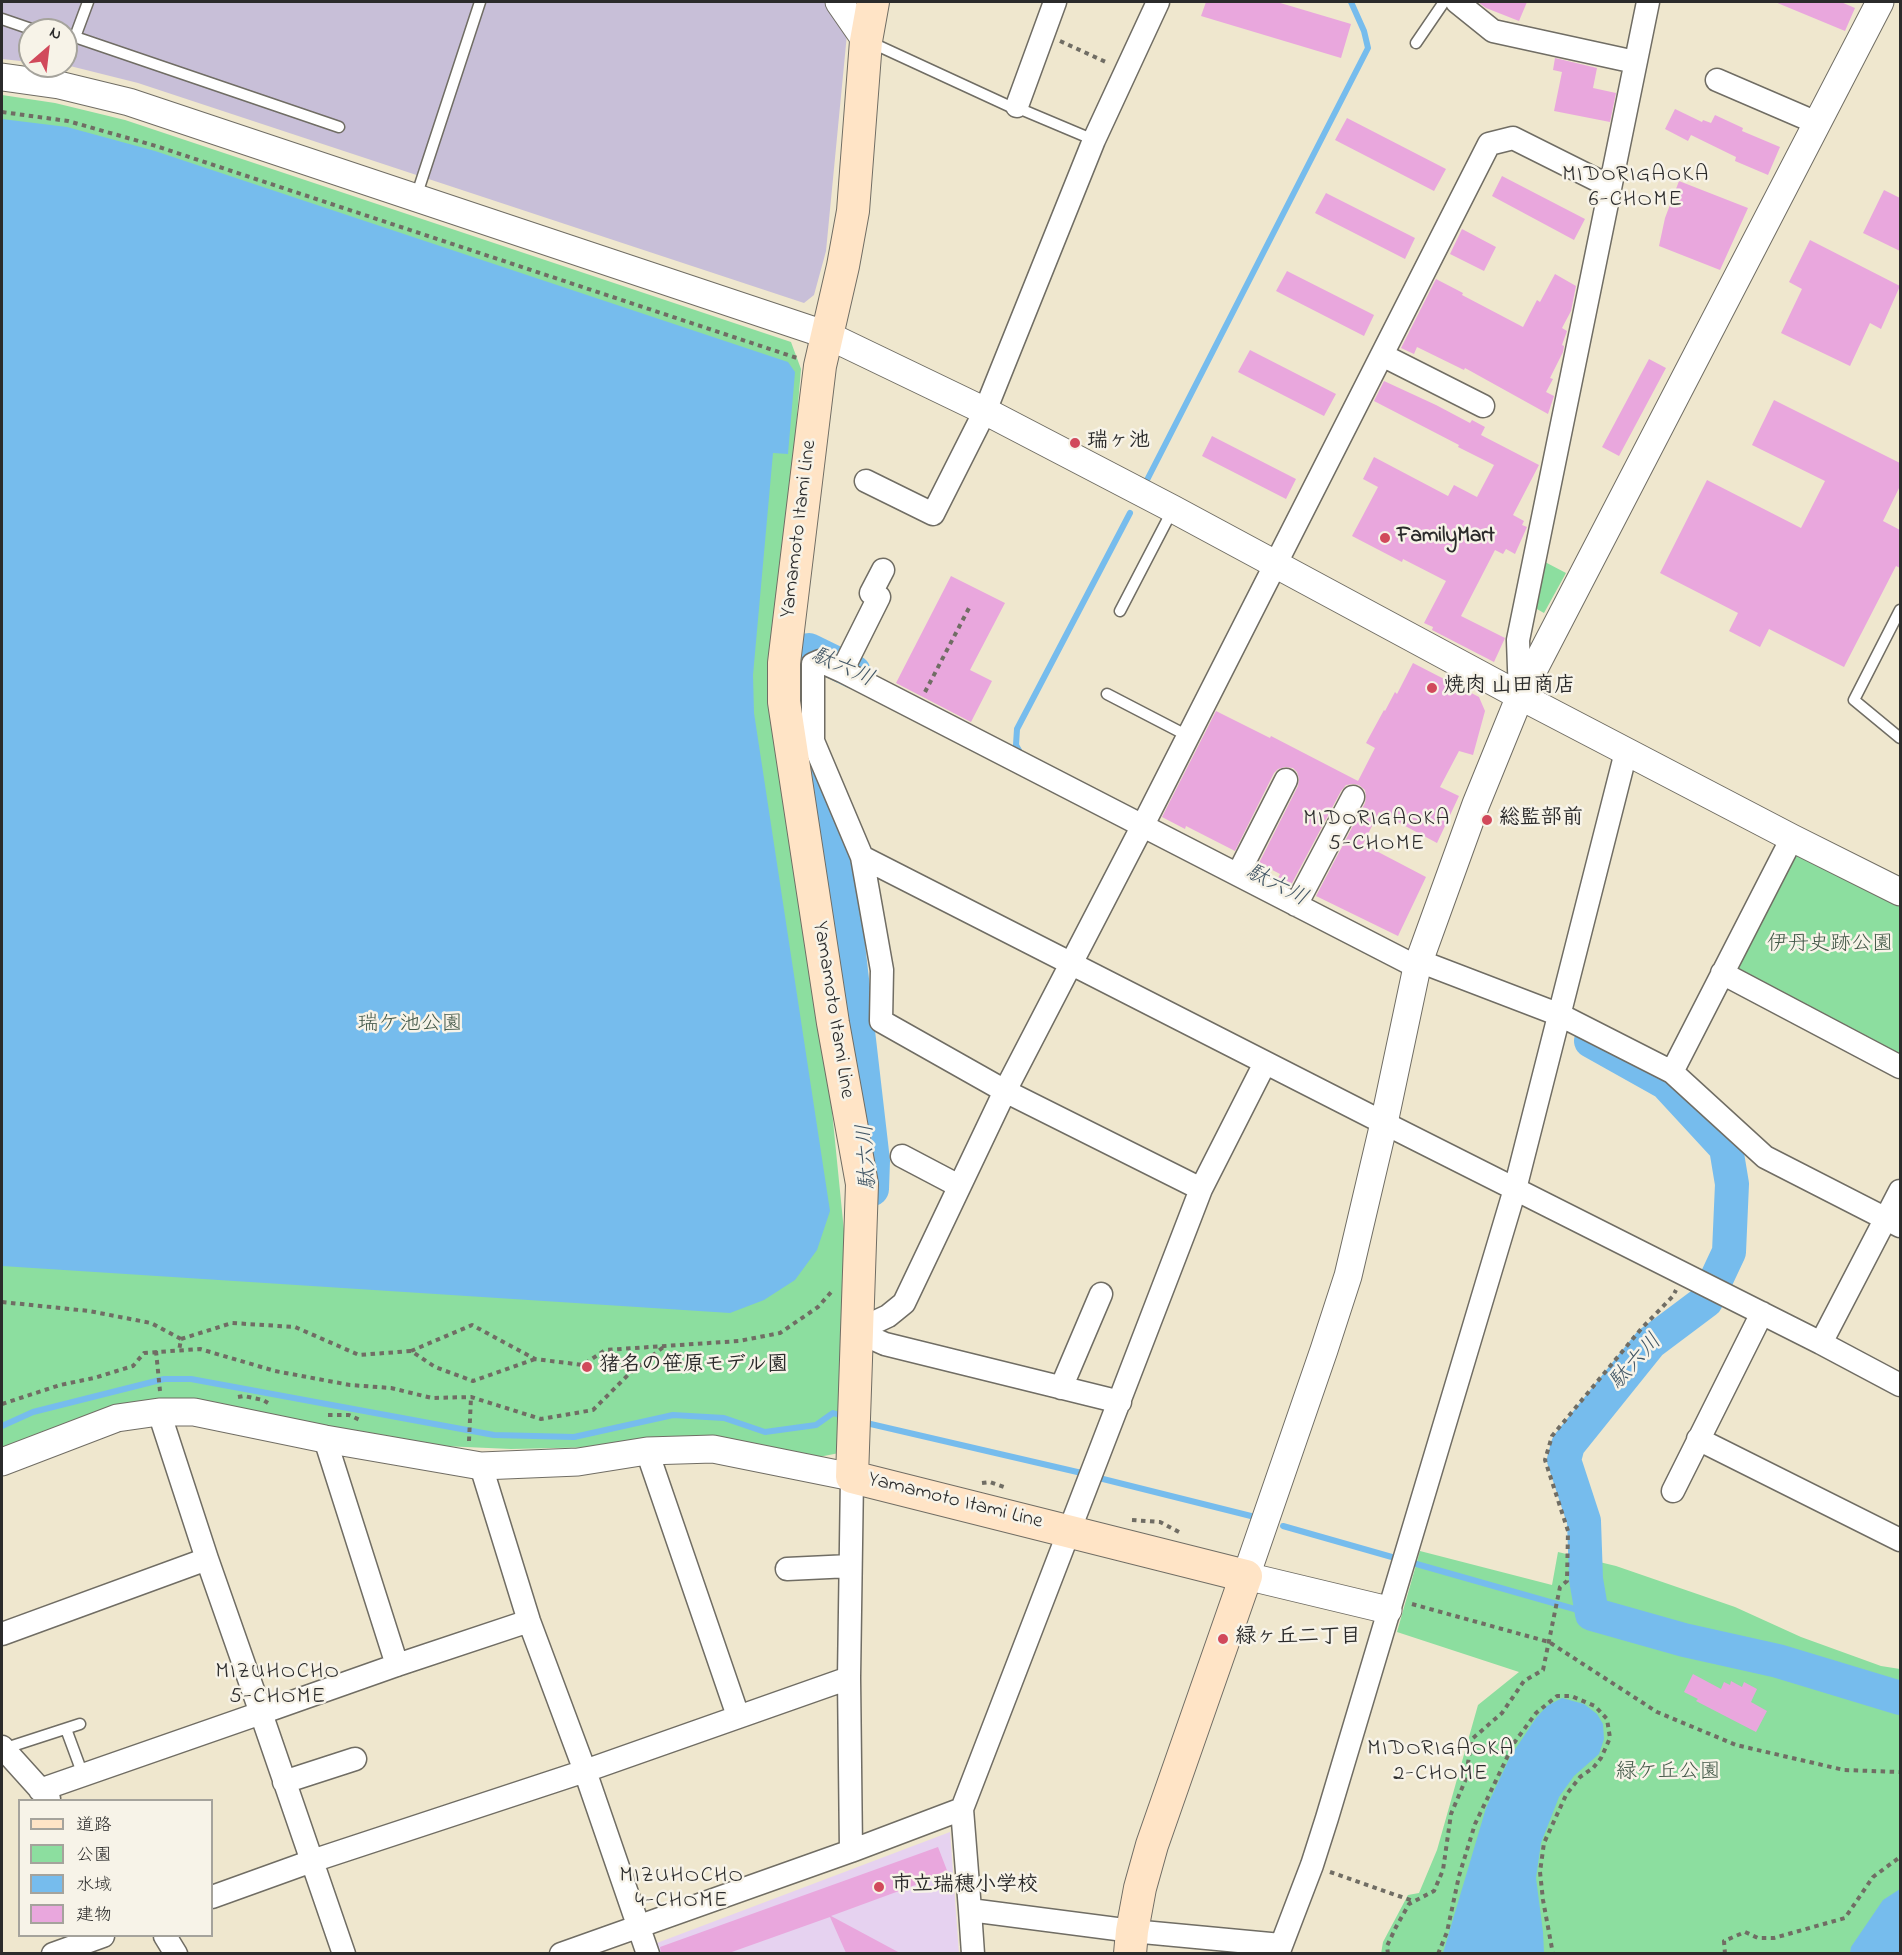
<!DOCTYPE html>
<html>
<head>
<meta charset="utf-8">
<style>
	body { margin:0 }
	#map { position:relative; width:1902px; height:1955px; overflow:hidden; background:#efe7ce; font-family:"Indie Flower","Klee One",sans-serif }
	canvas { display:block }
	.frame { position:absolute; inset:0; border:3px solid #2b2b2b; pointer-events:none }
	.legend { position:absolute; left:18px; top:1799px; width:195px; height:138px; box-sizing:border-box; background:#f7f3e8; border:2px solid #a5a39c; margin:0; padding:8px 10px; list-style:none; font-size:18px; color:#2b2b2b }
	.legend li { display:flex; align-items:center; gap:12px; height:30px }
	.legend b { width:30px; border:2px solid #a5a39c }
	.north { position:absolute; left:18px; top:18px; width:60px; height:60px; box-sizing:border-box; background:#f7f3e8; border:2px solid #a5a39c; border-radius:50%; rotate:28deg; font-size:16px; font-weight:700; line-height:24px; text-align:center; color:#2b2b2b }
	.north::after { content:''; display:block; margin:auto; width:21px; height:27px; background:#d1495b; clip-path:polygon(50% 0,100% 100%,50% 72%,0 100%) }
</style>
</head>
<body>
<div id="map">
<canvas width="1902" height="1955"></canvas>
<div class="frame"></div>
<ul class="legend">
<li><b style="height:8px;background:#ffe4c6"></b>道路</li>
<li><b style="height:16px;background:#8cde9f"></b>公園</li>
<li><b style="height:16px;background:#76bced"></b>水域</li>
<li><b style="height:16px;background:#e9a7dd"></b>建物</li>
</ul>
<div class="north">N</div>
</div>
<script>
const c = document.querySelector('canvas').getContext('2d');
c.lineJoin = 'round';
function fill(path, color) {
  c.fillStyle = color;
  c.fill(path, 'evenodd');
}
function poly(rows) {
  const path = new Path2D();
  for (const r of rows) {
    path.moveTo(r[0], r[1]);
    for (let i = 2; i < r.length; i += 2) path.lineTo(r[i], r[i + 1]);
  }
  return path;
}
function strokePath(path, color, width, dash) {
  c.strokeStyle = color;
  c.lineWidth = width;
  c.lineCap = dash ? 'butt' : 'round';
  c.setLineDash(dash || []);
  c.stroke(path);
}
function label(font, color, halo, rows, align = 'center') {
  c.font = font + ' "Indie Flower","Klee One",sans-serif';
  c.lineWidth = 5;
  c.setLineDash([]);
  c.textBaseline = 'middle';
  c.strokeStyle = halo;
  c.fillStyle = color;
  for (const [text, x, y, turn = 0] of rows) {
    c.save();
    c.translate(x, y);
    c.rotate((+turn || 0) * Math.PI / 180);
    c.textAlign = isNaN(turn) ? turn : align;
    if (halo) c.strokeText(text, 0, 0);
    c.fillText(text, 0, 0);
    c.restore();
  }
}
const built = poly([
	[950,1832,959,1953,661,1954,657,1943]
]);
const industrial = poly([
	[2,2,824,2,847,34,826,251,814,295,804,303,138,83,66,65,66,30,30,30,30,62,2,59]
]);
const green = poly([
	[2,95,55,103,125,120,791,342,801,369,773,699,824,1031,845,1241,844,1452,804,1460,601,1447,511,1449,420,1445,180,1401,2,1449],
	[1545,562,1566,573,1544,613,1535,608],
	[1791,849,1900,905,1900,1060,1735,972],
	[1420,1551,1552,1585,1558,1552,1616,1566,1735,1607,1801,1637,1881,1666,1900,1669,1900,1953,1381,1954,1383,1942,1408,1895,1419,1893,1437,1850,1478,1705,1519,1672,1397,1632]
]);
const water = poly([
	[2,119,67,127,155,151,788,362,795,372,788,454,773,453,753,675,754,713,830,1211,817,1250,795,1280,764,1300,730,1313,2,1266],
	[1562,1698,1584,1704,1597,1714,1603,1724,1604,1739,1599,1754,1574,1776,1559,1797,1541,1843,1536,1878,1543,1932,1544,1953,1443,1953,1486,1808,1510,1757,1536,1718,1547,1706],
	[1900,1889,1900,1953,1850,1953,1851,1947,1883,1900]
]);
const stream = poly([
	[1147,480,1368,48,1364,31,1351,2],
	[1022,756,1016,745,1017,729,1130,513],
	[862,1422,1086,1474],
	[2,1426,33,1412,164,1379,191,1379,494,1435,574,1437,673,1415,724,1418,765,1432,816,1425,833,1413,846,1417],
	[1095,1477,1251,1516],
	[1283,1526,1592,1614]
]);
const river = poly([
	[854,672,809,650,801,652,801,715,804,772,820,824,832,855,845,919,873,1161,872,1189],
	[1591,1041,1666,1083,1726,1148,1732,1184,1729,1252,1706,1301,1650,1343,1568,1445,1564,1460,1584,1521,1586,1579,1592,1614,1684,1640,1778,1661,1900,1698]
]);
const building = poly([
	[1206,2,1277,2,1351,24,1341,58,1201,16],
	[1478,2,1527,2,1519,21,1486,8],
	[1775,2,1841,2,1855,8,1845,31],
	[1555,58,1597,68,1593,88,1616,93,1610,122,1554,111,1562,72,1553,70],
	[1675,109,1702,122,1703,120,1711,123,1715,115,1743,128,1742,131,1780,147,1768,175,1735,161,1736,157,1691,135,1688,141,1665,129],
	[1347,118,1446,169,1434,191,1335,140],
	[1502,176,1585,219,1574,240,1492,196],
	[1679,181,1748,208,1720,270,1659,246,1665,218],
	[1884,190,1900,198,1900,251,1863,233],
	[1326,193,1415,238,1405,259,1315,213],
	[1462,229,1496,247,1484,271,1450,254],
	[1810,240,1900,286,1881,329,1870,323,1850,366,1781,333,1802,289,1789,282],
	[1287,271,1374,315,1364,336,1276,291],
	[1555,274,1576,286,1571,311,1562,328,1567,331,1562,345,1564,346,1563,352,1550,378,1553,379,1546,392,1554,396,1548,414,1465,368,1464,370,1417,347,1414,354,1401,348,1436,279,1463,293,1462,295,1523,327,1537,300,1540,302],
	[1250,350,1336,394,1324,416,1238,372],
	[1649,359,1666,368,1619,456,1602,447],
	[1384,381,1436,405,1470,423,1472,420,1485,427,1481,435,1539,465,1513,515,1524,521,1522,525,1527,527,1515,554,1506,549,1503,554,1495,550,1461,616,1505,638,1494,662,1432,630,1433,627,1424,623,1446,581,1403,559,1402,562,1352,536,1378,487,1363,479,1374,457,1448,496,1454,485,1477,497,1494,465,1458,447,1459,445,1374,401],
	[1774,400,1900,463,1900,486,1883,521,1900,530,1900,568,1896,566,1844,667,1769,629,1760,647,1729,631,1738,613,1660,573,1707,480,1801,528,1825,481,1752,445],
	[1212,436,1296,479,1286,499,1202,456],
	[951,576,1005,603,970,670,992,681,971,722,896,683],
	[1413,663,1479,697,1485,711,1473,755,1459,751,1440,787,1459,796,1437,843,1379,812,1363,844,1426,877,1398,936,1316,896,1365,803,1366,797,1365,790,1359,785,1353,784,1346,785,1341,791,1290,887,1277,880,1280,874,1259,863,1298,786,1299,779,1297,772,1293,768,1285,767,1278,769,1274,773,1235,851,1186,826,1185,829,1162,817,1216,711,1270,738,1271,736,1358,781,1375,748,1366,743,1384,710,1385,711,1395,692,1397,694],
	[1693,1674,1721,1689,1724,1682,1730,1685,1731,1681,1742,1687,1744,1682,1757,1689,1751,1702,1767,1711,1756,1732,1696,1701,1698,1699,1684,1692],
	[938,1847,948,1873,831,1916,900,1953,846,1953,830,1917,729,1953,661,1953,660,1947]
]);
const path = poly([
	[1060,41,1108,63],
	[2,112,68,121,156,146,797,358],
	[925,692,969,608],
	[2,1302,89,1311,151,1323,181,1339,179,1351],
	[181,1339,232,1323,295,1327,359,1355,411,1351,435,1367,473,1381,535,1359],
	[156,1351,160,1391],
	[411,1351,472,1325,535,1359,583,1365,605,1350,739,1341,780,1333,818,1307,833,1290],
	[238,1397,244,1396,263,1400,268,1403],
	[2,1404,60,1385,94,1378,133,1366,144,1353,200,1349,275,1371,350,1385,391,1388,432,1398,471,1397,541,1419,593,1410,630,1373,666,1345],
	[328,1415,349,1415,362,1421],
	[469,1441,471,1397],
	[982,1483,990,1482,1007,1488],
	[1132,1520,1160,1522,1179,1532],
	[1412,1604,1549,1642,1657,1712,1736,1745,1844,1770,1900,1772],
	[1330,1872,1413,1901],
	[1388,1954,1387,1946,1396,1927,1409,1904,1434,1891,1443,1870,1451,1814,1465,1781,1472,1739,1502,1713,1524,1681,1543,1670,1560,1587,1567,1581,1568,1531,1545,1460,1552,1436,1641,1329,1673,1296,1676,1290],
	[1438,1954,1447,1932,1459,1876,1475,1824,1514,1743,1536,1713,1557,1696,1571,1696,1595,1706,1607,1719,1610,1738,1601,1758,1593,1768,1580,1777,1566,1795,1544,1843,1540,1872,1543,1900,1553,1954],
	[1725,1954,1724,1941,1745,1932,1758,1938,1774,1938,1845,1918,1873,1877,1900,1857]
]);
const service = poly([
	[2,19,34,30],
	[66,37,75,37,339,127],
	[75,37,88,2],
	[870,42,1011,107,1017,106,1018,108,1094,140],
	[1416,43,1444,2],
	[416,197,480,2],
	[1900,610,1854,700,1900,738],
	[1120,611,1173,509],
	[1107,694,1188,736],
	[66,1729,83,1775],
	[3,1749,80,1724]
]);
const minor = poly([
	[1457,2,1493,31,1635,62],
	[1717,80,1817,123],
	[1017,106,1055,2],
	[1382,355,1483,406],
	[866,481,933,514,985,411,1094,140,1158,2],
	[842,671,879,597,871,593,883,570],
	[1520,696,1518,640,1648,2],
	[862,857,1384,1123,1821,1343],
	[1238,874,1286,780],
	[1296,905,1353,797],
	[1419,961,1560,1015,1672,1072,1765,1157,1900,1226],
	[1722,973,1900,1067],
	[1265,1063,1201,1189,962,1809,970,1910,1132,1931,1281,1945],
	[1672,1072,1792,838],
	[902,1156,959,1186],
	[1201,1189,1005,1091,881,1021,882,970,862,857,813,741,813,664,820,661,842,671,1417,967],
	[1900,1191,1821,1343,1900,1385],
	[856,1331,888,1316,904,1303,1005,1091,1143,825,1489,144,1513,138,1609,186],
	[856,1331,885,1344,1120,1402],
	[1061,1388,1101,1294],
	[325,1439,397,1665],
	[1698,1439,1900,1540],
	[647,1451,738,1716],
	[481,1466,529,1621,585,1771,648,1954],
	[852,1477,849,1678,851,1851,962,1809],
	[1673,1491,1762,1313],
	[787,1569,850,1566],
	[2,1634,207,1559],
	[2,1747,49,1799],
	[284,1782,355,1759],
	[40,1790,261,1713,207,1559,159,1412],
	[212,1897,312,1861,585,1771,849,1678],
	[970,1910,973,1954],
	[165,1936,176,1954],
	[53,1954,103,1936],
	[344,1954,261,1713,397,1665,529,1621],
	[561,1954,851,1851],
	[1278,1954,1312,1865,1327,1818,1515,1189,1626,752]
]);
const tertiary = poly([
	[839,2,866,41],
	[2,77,59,85,129,102,827,335,985,411,1173,509,1520,696,1792,838,1900,892],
	[2,1462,117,1418,159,1412,194,1412,325,1439,481,1466,578,1462,647,1451,713,1449,852,1477],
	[1388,1610,1246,1576,1324,1350,1348,1276,1384,1123,1417,967,1476,804,1520,696,1880,2]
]);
const secondary = poly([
	[873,2,866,41,853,211,843,266,820,366,784,663,784,702,833,1023,862,1184,852,1477,1246,1576,1152,1845,1140,1888,1132,1931,1130,1954]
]);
const markers = [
	[1075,443,6,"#d1495b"],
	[1385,538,6,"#d1495b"],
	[1432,688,6,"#d1495b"],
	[1487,820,6,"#d1495b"],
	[587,1367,6,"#d1495b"],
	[1223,1639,6,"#d1495b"],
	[879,1887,6,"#d1495b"]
];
const poiNames = [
	["瑞ヶ池",1087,443],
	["FamilyMart",1397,538],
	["焼肉 山田商店",1444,688],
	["総監部前",1499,820],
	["猪名の笹原モデル園",599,1367],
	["緑ヶ丘二丁目",1235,1639],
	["市立瑞穂小学校",891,1887]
];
const streetNames = [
	["Yamamoto Itami Line",800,529,-83],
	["Yamamoto Itami Line",832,1010,81],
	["Yamamoto Itami Line",955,1502,14]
];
const parkNames = [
	["伊丹史跡公園",1830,946],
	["瑞ケ池公園",410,1026],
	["緑ケ丘公園",1668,1774]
];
const neighbourhoodNames = [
	["MIDORIGAOKA",1636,176],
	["6-CHOME",1636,201],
	["MIDORIGAOKA",1377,820],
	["5-CHOME",1377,845],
	["MIZUHOCHO",278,1673],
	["5-CHOME",278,1698],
	["MIDORIGAOKA",1441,1750],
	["2-CHOME",1441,1775],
	["MIZUHOCHO",682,1877],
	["4-CHOME",682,1902]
];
const waterNames = [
	["駄六川",842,669,24],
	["駄六川",1276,887,27],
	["駄六川",869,1157,-93],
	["駄六川",1637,1363,-48]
];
fill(built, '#e6d2f0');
fill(industrial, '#c8bfd8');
fill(green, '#8cde9f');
fill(water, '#76bced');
strokePath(stream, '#76bced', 6);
strokePath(river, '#76bced', 34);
fill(building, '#e9a7dd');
strokePath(service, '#706d64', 13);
strokePath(minor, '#706d64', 25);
strokePath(tertiary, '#706d64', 29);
strokePath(secondary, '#706d64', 34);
strokePath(path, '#706d64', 4, [4.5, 4.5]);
strokePath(service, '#fff', 10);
strokePath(minor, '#fff', 22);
strokePath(tertiary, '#fff', 27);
strokePath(secondary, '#ffe4c6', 32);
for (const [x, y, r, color] of markers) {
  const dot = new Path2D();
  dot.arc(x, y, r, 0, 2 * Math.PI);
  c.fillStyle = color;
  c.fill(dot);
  strokePath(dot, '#f7f3e8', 2);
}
label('bold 21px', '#2b2b2b', '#f7f3e8', poiNames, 'left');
label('21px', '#2b2b2b', '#f7f3e8', streetNames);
label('21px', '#435848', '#f7f3e8', parkNames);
c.letterSpacing = '1.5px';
label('22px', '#2b2b2b', '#f7f3e8', neighbourhoodNames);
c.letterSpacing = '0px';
label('italic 22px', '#425665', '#f7f3e8', waterNames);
</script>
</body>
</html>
